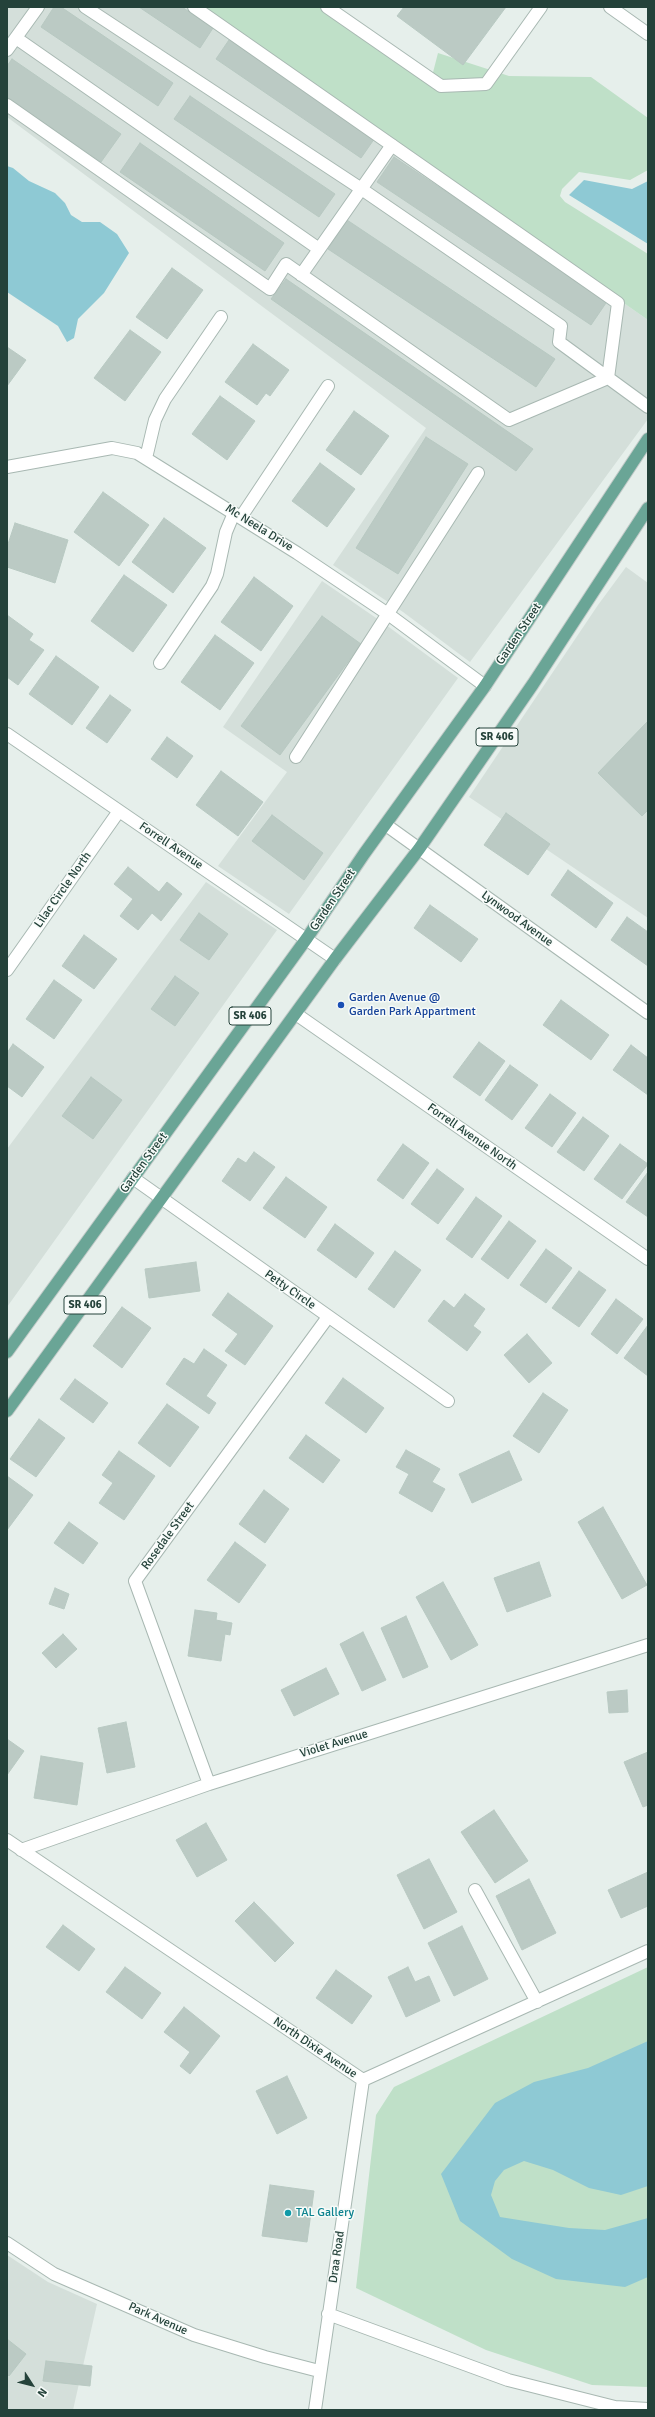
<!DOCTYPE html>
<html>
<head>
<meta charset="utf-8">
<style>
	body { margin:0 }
	#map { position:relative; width:655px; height:2417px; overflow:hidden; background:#e6efeb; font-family:Signika,sans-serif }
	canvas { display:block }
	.frame { position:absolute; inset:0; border:8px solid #24423a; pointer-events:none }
	.north { position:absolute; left:12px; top:2365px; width:40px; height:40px; -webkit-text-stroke:3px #f7fbf9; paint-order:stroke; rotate:126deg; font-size:11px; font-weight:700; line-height:16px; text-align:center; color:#24423a }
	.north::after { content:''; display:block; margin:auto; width:14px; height:18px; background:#24423a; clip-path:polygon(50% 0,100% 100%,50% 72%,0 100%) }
</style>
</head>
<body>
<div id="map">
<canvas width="655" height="2417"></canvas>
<div class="frame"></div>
<div class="north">N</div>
</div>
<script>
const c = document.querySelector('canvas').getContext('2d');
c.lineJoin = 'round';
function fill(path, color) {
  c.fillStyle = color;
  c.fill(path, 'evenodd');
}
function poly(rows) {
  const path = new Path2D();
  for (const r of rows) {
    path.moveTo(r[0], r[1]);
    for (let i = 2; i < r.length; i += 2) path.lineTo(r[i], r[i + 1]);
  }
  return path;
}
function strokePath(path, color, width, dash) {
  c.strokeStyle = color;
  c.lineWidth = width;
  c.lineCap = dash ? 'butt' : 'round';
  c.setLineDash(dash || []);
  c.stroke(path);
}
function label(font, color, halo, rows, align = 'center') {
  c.font = font + ' Signika,sans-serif';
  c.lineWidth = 3;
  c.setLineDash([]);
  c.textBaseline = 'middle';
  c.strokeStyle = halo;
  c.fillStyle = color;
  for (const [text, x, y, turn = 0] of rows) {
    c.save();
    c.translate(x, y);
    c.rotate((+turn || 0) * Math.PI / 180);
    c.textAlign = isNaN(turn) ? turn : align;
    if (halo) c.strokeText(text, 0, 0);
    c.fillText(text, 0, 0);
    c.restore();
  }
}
const built = poly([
	[200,7,648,320,648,419,470,662,403,612,333,565,426,428,7,117,7,7],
	[626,567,648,583,648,918,469,797,598,605],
	[322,581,382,622,458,678,289,914,218,866,287,772,223,727],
	[206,882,277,930,7,1307,7,1149],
	[7,2255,48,2282,97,2304,73,2410,7,2410]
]);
const green = poly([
	[200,7,328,7,430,84,438,53,509,76,591,77,648,118,648,170,630,180,579,172,562,189,560,196,565,202,648,254,648,320],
	[648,1967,648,2387,592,2385,486,2350,356,2288,376,2115,394,2087]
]);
const water = poly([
	[7,166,13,168,29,181,55,193,65,203,71,215,82,222,100,222,117,234,129,253,104,293,78,319,74,338,67,342,58,326,7,292],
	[584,180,632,189,648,181,648,244,569,195],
	[648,2041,648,2186,621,2195,589,2188,553,2170,524,2161,504,2170,495,2181,491,2195,500,2217,569,2228,605,2230,648,2218,648,2277,625,2287,556,2279,512,2259,460,2221,441,2174,495,2103,534,2082,588,2068]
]);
const building = poly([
	[54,7,61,7,173,83,158,106,41,27,54,7],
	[139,7,182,7,213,28,200,48,139,7],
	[404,7,506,7,463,65,397,16,404,7],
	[231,37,377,135,361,158,216,59,231,37],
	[12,59,121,134,101,162,7,97,7,66,12,59],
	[190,96,335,194,319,217,174,119,190,96],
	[140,143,284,243,265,271,120,172,140,143],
	[394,157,608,300,591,325,377,182,394,157],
	[347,220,555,359,536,387,328,249,347,220],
	[172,268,203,290,167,339,136,317,172,268],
	[286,279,533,449,516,471,271,299,286,279],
	[130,330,161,352,125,401,94,378,130,330],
	[253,344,289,370,270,396,266,393,257,405,225,382,253,344],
	[7,347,26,360,7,386,7,347],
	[220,396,255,421,227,460,192,434,220,396],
	[354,411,389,436,361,475,326,450,354,411],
	[426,437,468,464,398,574,356,548,426,437],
	[320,463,355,489,327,527,292,501,320,463],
	[103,492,149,525,119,566,74,532,103,492],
	[164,518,206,548,173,593,132,562,164,518],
	[15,523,68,540,55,583,7,567,7,547,15,523],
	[124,575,167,605,133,652,91,621,124,575],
	[254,577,293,606,261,651,221,622,254,577],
	[7,615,33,634,29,640,44,650,18,685,7,677,7,615],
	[322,616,361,644,280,755,241,726,322,616],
	[215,635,254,663,220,710,181,682,215,635],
	[56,656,99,687,72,725,29,694,56,656],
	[110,695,131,710,107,743,86,728,110,695],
	[648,721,648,810,642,816,598,773,648,721],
	[167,737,193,756,177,778,151,759,167,737],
	[221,771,263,802,238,836,196,805,221,771],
	[506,813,550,844,528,875,484,845,506,813],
	[272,815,323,853,304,880,252,841,272,815],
	[128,867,159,892,167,882,182,894,161,921,152,913,138,930,120,916,133,899,114,884,128,867],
	[568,870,613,903,596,928,551,895,568,870],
	[430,905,478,939,461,962,414,928,430,905],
	[199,913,228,934,209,960,180,940,199,913],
	[627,917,648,932,648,966,611,940,627,917],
	[84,935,117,959,94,989,62,966,84,935],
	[175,976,199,993,175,1026,151,1009,175,976],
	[54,980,82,1000,54,1039,26,1019,54,980],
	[561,1000,609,1035,591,1060,543,1025,561,1000],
	[479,1042,505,1061,480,1096,453,1077,479,1042],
	[13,1044,44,1067,22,1097,7,1086,7,1053,13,1044],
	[631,1045,648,1058,648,1095,613,1070,631,1045],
	[510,1065,538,1085,512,1120,485,1100,510,1065],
	[91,1077,122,1100,93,1139,62,1116,91,1077],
	[550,1094,576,1113,552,1147,525,1128,550,1094],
	[583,1117,609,1136,584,1171,557,1152,583,1117],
	[403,1144,429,1163,403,1199,377,1180,403,1144],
	[620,1144,648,1164,622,1199,594,1179,620,1144],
	[254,1152,275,1167,250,1201,222,1181,238,1158,246,1163,254,1152],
	[437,1169,464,1189,438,1224,411,1204,437,1169],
	[648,1172,648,1217,626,1202,648,1172],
	[286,1177,327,1207,305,1238,263,1208,286,1177],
	[476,1197,502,1216,472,1258,446,1239,476,1197],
	[509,1221,536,1241,508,1279,481,1259,509,1221],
	[335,1224,374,1253,356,1278,317,1250,335,1224],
	[546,1249,572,1268,546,1303,520,1285,546,1249],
	[395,1251,421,1270,394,1308,368,1289,395,1251],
	[196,1262,200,1291,149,1298,145,1269,196,1262],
	[579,1271,606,1290,579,1327,552,1308,579,1271],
	[228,1293,273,1326,245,1365,225,1351,238,1334,212,1315,228,1293],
	[465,1294,485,1309,473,1326,481,1332,467,1351,428,1321,444,1300,454,1308,465,1294],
	[616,1299,643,1319,617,1354,591,1334,616,1299],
	[122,1307,151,1328,122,1368,93,1346,122,1307],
	[648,1325,648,1376,624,1358,648,1325],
	[527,1334,552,1363,529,1383,504,1355,527,1334],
	[204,1349,227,1365,206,1396,216,1403,209,1414,166,1384,184,1358,194,1364,204,1349],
	[343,1378,384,1408,366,1433,325,1403,343,1378],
	[75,1379,108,1403,93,1423,60,1399,75,1379],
	[543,1393,568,1410,539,1453,513,1436,543,1393],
	[167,1404,199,1427,170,1467,138,1443,167,1404],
	[39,1419,65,1438,36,1477,10,1459,39,1419],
	[306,1435,340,1460,323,1483,289,1458,306,1435],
	[406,1450,440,1469,432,1482,445,1489,432,1512,399,1493,409,1474,396,1467,406,1450],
	[119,1451,155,1476,124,1520,99,1503,113,1483,102,1475,119,1451],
	[509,1451,522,1480,472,1503,459,1474,509,1451],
	[7,1476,33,1495,7,1530,7,1476],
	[264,1490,289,1509,265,1543,239,1524,264,1490],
	[603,1507,647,1585,622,1599,578,1522,603,1507],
	[69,1522,98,1543,83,1564,54,1543,69,1522],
	[235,1542,266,1565,239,1603,207,1580,235,1542],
	[539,1562,551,1596,507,1612,494,1578,539,1562],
	[443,1582,478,1645,451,1660,416,1597,443,1582],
	[55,1588,69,1594,64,1609,49,1604,55,1588],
	[195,1610,217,1613,216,1620,232,1623,230,1635,225,1634,221,1661,188,1656,195,1610],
	[406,1616,428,1667,403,1678,381,1628,406,1616],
	[363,1632,386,1680,362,1691,340,1644,363,1632],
	[63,1634,77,1649,56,1668,42,1653,63,1634],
	[326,1668,339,1694,294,1716,281,1690,326,1668],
	[627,1690,628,1712,609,1713,607,1692,627,1690],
	[126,1722,135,1767,107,1773,98,1728,126,1722],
	[7,1739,24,1751,7,1775,7,1739],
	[648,1752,648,1805,643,1807,624,1762,648,1752],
	[41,1756,83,1763,77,1805,34,1798,41,1756],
	[494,1810,528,1861,495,1883,461,1832,494,1810],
	[206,1823,227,1860,197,1877,176,1840,206,1823],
	[429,1859,457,1912,424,1929,397,1875,429,1859],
	[648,1872,648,1906,621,1918,608,1890,648,1872],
	[529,1879,556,1933,522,1950,496,1896,529,1879],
	[254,1902,294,1943,275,1962,235,1921,254,1902],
	[63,1925,95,1949,79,1971,46,1947,63,1925],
	[462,1926,488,1979,454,1996,428,1943,462,1926],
	[125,1967,161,1993,142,2019,106,1992,125,1967],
	[408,1967,415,1982,429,1976,440,2001,406,2017,388,1977,408,1967],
	[336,1970,372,1996,352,2024,316,1998,336,1970],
	[184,2007,220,2036,190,2074,180,2066,190,2052,164,2032,184,2007],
	[287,2076,307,2118,277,2134,256,2091,287,2076],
	[270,2185,314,2191,307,2242,262,2236,270,2185],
	[7,2339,26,2354,9,2376,7,2374,7,2339],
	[46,2361,92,2366,90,2386,43,2381,46,2361]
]);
const minor = poly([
	[85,7,360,188,561,326,559,342,648,407],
	[194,7,618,303,608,378],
	[327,7,441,86,486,84,541,7],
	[610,7,648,34],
	[16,38,319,249],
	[7,50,38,7],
	[7,105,270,289,286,264,509,420,608,378],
	[301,275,392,145],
	[146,458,155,420,165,399,221,317],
	[7,467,112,448,137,453,297,553,388,614,485,686],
	[241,517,328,386],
	[160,663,212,586,217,574,226,532,234,513],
	[7,734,335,959],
	[296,757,478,473],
	[386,825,648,1013],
	[7,970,119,811],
	[296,1014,648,1259],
	[133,1178,448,1401],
	[209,1784,135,1581,328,1317],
	[7,1840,363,2080],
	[21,1850,209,1784,648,1645],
	[475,1890,537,2002],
	[363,2080,648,1951],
	[7,2243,54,2274,194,2335,265,2357,319,2371],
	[328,2314,508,2380,615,2407,648,2409],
	[315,2410,363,2080]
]);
const major = poly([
	[7,1352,307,938,364,854,485,686,648,439],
	[7,1411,335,959,419,849,533,684,648,508]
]);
const markers = [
	[341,1005,4,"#1a4fb4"],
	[288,2213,4,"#0f9aa8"]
];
const shields = [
	[497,737,42],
	[250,1016,42],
	[85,1305,42]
];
const shieldNames = [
	["SR 406",497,737],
	["SR 406",250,1016],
	["SR 406",85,1305]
];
const streetNames = [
	["Mc Neela Drive",259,528,32],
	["Garden Street",519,634,-56],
	["Forrell Avenue",171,846,34],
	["Lilac Circle North",63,890,-55],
	["Garden Street",333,900,-56],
	["Lynwood Avenue",517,919,36],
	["Forrell Avenue North",472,1137,35],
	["Garden Street",144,1163,-54],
	["Petty Circle",290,1290,35],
	["Rosedale Street",168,1536,-54],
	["Violet Avenue",334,1744,-17],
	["North Dixie Avenue",315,2048,34],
	["Draa Road",337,2257,-82],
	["Park Avenue",158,2319,24]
];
const transitNames = [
	["Garden Avenue @",349,998],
	["Garden Park Appartment",349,1012]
];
const cultureNames = [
	["TAL Gallery",296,2213]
];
fill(built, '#d4dfda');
fill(green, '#bfe0c8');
fill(water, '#8ec9d4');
fill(building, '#bbcac4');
strokePath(building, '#b8c9c2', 1);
strokePath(minor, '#a8b8b2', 14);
strokePath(major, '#c2cac8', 14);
strokePath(minor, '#fff', 12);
strokePath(major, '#6aa596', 12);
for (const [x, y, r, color] of markers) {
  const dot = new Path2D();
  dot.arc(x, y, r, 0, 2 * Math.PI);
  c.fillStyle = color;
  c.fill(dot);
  strokePath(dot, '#f7fbf9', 1.5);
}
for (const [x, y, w] of shields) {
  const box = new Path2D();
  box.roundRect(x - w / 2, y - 9, w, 18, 3);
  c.fillStyle = '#f7fbf9';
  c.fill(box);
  strokePath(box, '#24423a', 1);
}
label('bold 11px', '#24423a', null, shieldNames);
label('12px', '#24423a', '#f7fbf9', streetNames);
label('12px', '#164399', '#f7fbf9', transitNames, 'left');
label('12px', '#0d838f', '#f7fbf9', cultureNames, 'left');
</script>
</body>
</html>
